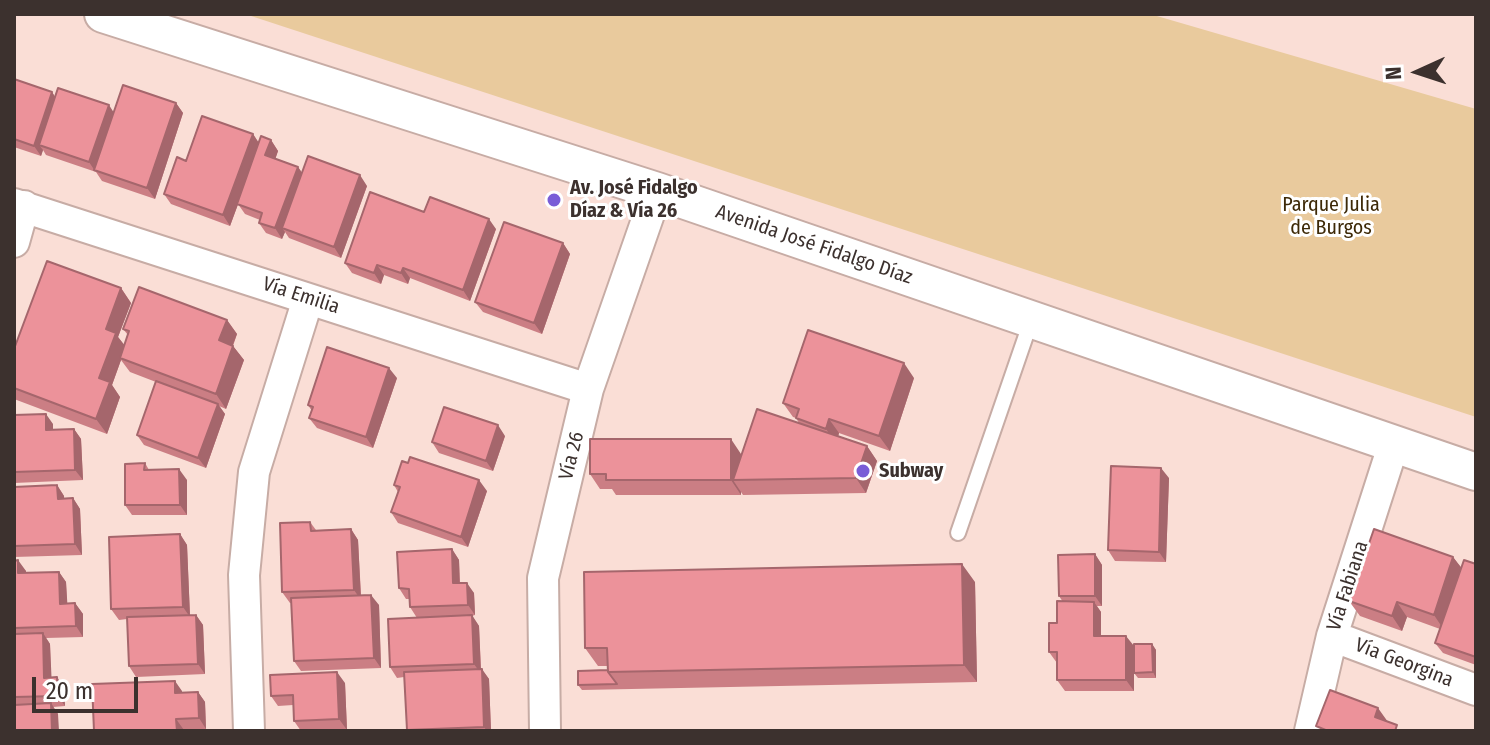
<!DOCTYPE html>
<html>
<head>
<meta charset="utf-8">
<style>
	body { margin:0 }
	#map { position:relative; width:1490px; height:745px; overflow:hidden; background:#faded6; font-family:"Fira Sans Condensed",sans-serif }
	canvas { display:block }
	.frame { position:absolute; inset:0; border:16px solid #3c312e; pointer-events:none }
	.north { position:absolute; left:1378px; top:32px; width:80px; height:80px; -webkit-text-stroke:6px #fff; paint-order:stroke; rotate:267deg; font-size:22px; font-weight:700; line-height:32px; text-align:center; color:#3c312e }
	.north::after { content:''; display:block; margin:auto; width:28px; height:36px; background:#3c312e; clip-path:polygon(50% 0,100% 100%,50% 72%,0 100%) }
	.scale { position:absolute; left:32px; top:677px; width:106px; height:36px; box-sizing:border-box; border:4px solid #3c312e; border-top:0; padding-left:10px; font-size:24px; line-height:28px; white-space:nowrap; color:#3c312e; -webkit-text-stroke:6px #fff; paint-order:stroke }
</style>
</head>
<body>
<div id="map">
<canvas width="1490" height="745"></canvas>
<div class="frame"></div>
<div class="north">N</div>
<div class="scale">20 m</div>
</div>
<script>
const c = document.querySelector('canvas').getContext('2d');
c.lineJoin = 'round';
function fill(path, color) {
  c.fillStyle = color;
  c.fill(path, 'evenodd');
}
function poly(rows) {
  const path = new Path2D();
  for (const r of rows) {
    path.moveTo(r[0], r[1]);
    for (let i = 2; i < r.length; i += 2) path.lineTo(r[i], r[i + 1]);
  }
  return path;
}
function strokePath(path, color, width, dash) {
  c.strokeStyle = color;
  c.lineWidth = width;
  c.lineCap = dash ? 'butt' : 'round';
  c.setLineDash(dash || []);
  c.stroke(path);
}
function label(font, color, halo, rows, align = 'center') {
  c.font = font + ' "Fira Sans Condensed",sans-serif';
  c.lineWidth = 6;
  c.setLineDash([]);
  c.textBaseline = 'middle';
  c.strokeStyle = halo;
  c.fillStyle = color;
  for (const [text, x, y, turn = 0] of rows) {
    c.save();
    c.translate(x, y);
    c.rotate((+turn || 0) * Math.PI / 180);
    c.textAlign = isNaN(turn) ? turn : align;
    if (halo) c.strokeText(text, 0, 0);
    c.fillText(text, 0, 0);
    c.restore();
  }
}
const green = poly([
	[245,14,1150,14,1476,109,1476,417]
]);
const service = poly([
	[958,533,1031,321]
]);
const minor = poly([
	[14,204,588,389],
	[14,242,24,206],
	[1332,636,1476,690],
	[249,731,244,575,254,472,308,299],
	[545,731,543,578,588,389,657,191],
	[1310,731,1332,636,1394,443]
]);
const tertiary = poly([
	[103,14,657,191,1476,472]
]);
const wall = poly([
	[14,79,52,92,55,97,114,112,176,103,183,113,155,199,102,181,96,172,46,155,43,150,41,156,14,147],
	[253,134,259,143,271,140,278,151,275,159,298,167,302,173,367,186,341,258,289,238,285,232,282,239,266,233,259,223,260,220,245,214,238,204,230,226,171,204,164,194,186,161],
	[424,212,496,229,470,301,410,278,408,284,384,275,381,284,352,273,345,263],
	[563,243,570,254,542,334,483,312,475,302],
	[121,288,131,303,118,337,124,345,128,335,123,329,227,320,237,334,233,346,244,360,226,409,219,406,225,414,206,468,144,445,137,435,156,382,130,372,121,360,112,385,120,397,107,434,14,399,14,349],
	[397,378,373,448,317,428,309,418,312,411,308,405],
	[914,378,890,451,839,433,838,437,867,446,877,461,866,493,743,495,741,492,741,495,616,495,612,489,600,489,590,474,741,454,741,457,799,423,796,418,793,417,783,403],
	[14,415,53,424,53,430,74,429,81,439,83,480,14,483],
	[505,436,493,471,439,453,432,442],
	[145,463,149,470,187,480,187,515,132,515,125,505],
	[1169,478,1166,562,1115,561,1108,550],
	[57,485,64,496,64,499,73,498,80,509,82,555,14,557,14,487],
	[394,485,487,491,468,547,398,523,391,512,398,492],
	[310,522,316,530,351,529,358,540,361,595,379,605,381,668,301,671,294,661,291,603,290,603,282,592],
	[180,534,187,545,190,615,196,615,203,625,205,674,136,677,129,666,127,619,119,620,111,609],
	[452,549,459,560,460,583,474,593,475,615,472,616,479,626,481,669,489,679,491,731,407,731,404,677,397,678,390,667,417,618,410,607,410,599,406,599,399,588],
	[1095,554,1102,565,1102,606,1097,606,1101,612,1101,636,1134,646,1152,644,1156,650,1156,678,1138,678,1134,673,1134,658,1134,691,1065,691,1057,680,1057,663,1049,652,1063,602,1059,596],
	[1453,557,1461,568,1476,564,1476,665,1443,653,1435,643,1440,629,1407,617,1402,631,1360,616,1349,601],
	[14,561,26,571,26,573,59,572,66,582,67,604,75,603,83,614,83,637,46,638,50,644,51,678,64,688,65,706,53,707,58,714,14,731],
	[975,582,977,682,582,690,578,685,608,670,608,666,598,666,585,648],
	[345,683,347,730,301,731,294,721,293,705,278,706,271,696],
	[182,691,182,693,198,692,205,702,206,729,184,730,184,731,94,731]
]);
const shadedWall = poly([
	[52,92,59,103,39,145,43,150,41,156,34,146],
	[176,103,183,113,155,199,147,188],
	[109,105,116,116,95,171,89,162],
	[253,134,260,145,230,226,223,215],
	[271,140,278,151,273,166,265,155],
	[298,167,305,177,282,228,285,232,282,239,275,228],
	[360,175,367,186,341,258,334,247],
	[489,219,496,229,470,301,463,290],
	[563,243,570,254,542,334,534,323],
	[377,265,384,275,381,284,374,273],
	[403,268,410,278,408,284,401,273],
	[121,288,131,303,118,337,126,347,120,358,121,360,112,385,120,397,107,434,96,419,99,378,106,329],
	[227,320,237,334,229,355,219,340],
	[233,346,244,360,226,409,216,394],
	[904,363,914,378,890,451,879,436],
	[389,368,397,378,373,448,366,437],
	[218,404,225,414,206,468,198,458],
	[46,414,53,424,53,441,46,430],
	[829,419,839,433,836,443,826,429],
	[498,425,505,436,493,471,486,461],
	[74,429,81,439,83,480,75,470],
	[731,439,741,454,741,480,733,480,741,492,741,495,731,480],
	[867,446,877,461,866,493,856,478],
	[1161,468,1169,478,1166,562,1159,552],
	[179,469,187,480,187,515,180,505],
	[479,480,487,491,468,547,461,537],
	[57,485,64,496,65,510,58,499],
	[73,498,80,509,82,555,75,544],
	[351,529,358,540,361,600,354,590],
	[180,534,187,545,190,617,183,607],
	[452,549,459,560,460,593,453,583],
	[1095,554,1102,565,1102,606,1095,596],
	[1453,557,1464,571,1444,630,1434,615],
	[18,560,26,571,26,584,18,573],
	[962,564,975,582,977,682,964,665],
	[59,572,66,582,68,614,60,604],
	[467,583,474,593,475,615,468,605],
	[371,595,379,605,381,668,374,658],
	[1094,602,1101,612,1101,646,1094,636],
	[1397,602,1407,617,1402,631,1392,616],
	[75,603,83,614,83,637,76,626],
	[196,615,203,625,205,674,198,664],
	[472,615,479,626,481,674,474,664],
	[43,633,50,644,52,688,44,678],
	[1126,636,1134,646,1134,691,1126,680],
	[1152,644,1156,650,1156,678,1153,672],
	[482,669,489,679,491,731,487,731,484,727],
	[337,672,345,683,347,730,339,719],
	[57,677,64,688,65,706,58,696],
	[175,681,182,691,183,703,175,693],
	[198,692,205,702,206,729,199,718],
	[51,703,58,714,59,731,52,731],
	[1378,708,1388,722,1375,717],
	[176,719,184,730,184,731,177,731]
]);
const building = poly([
	[14,79,52,92,34,146,14,139,14,79],
	[123,85,176,103,147,188,94,170,123,85],
	[58,88,109,105,89,162,39,145,58,88],
	[202,116,253,134,223,215,164,194,177,157,186,161,202,116],
	[261,136,271,140,265,155,298,167,275,228,259,223,262,213,237,204,261,136],
	[308,156,360,175,334,247,282,228,308,156],
	[370,192,424,212,430,197,489,219,463,290,403,268,401,273,377,265,374,273,345,263,370,192],
	[504,222,563,243,534,323,475,302,504,222],
	[47,261,121,288,106,329,116,333,99,378,110,382,96,419,14,388,14,349,47,261],
	[139,287,227,320,219,340,233,346,216,394,120,358,129,331,123,329,139,287],
	[808,330,904,363,879,436,829,419,826,429,796,418,799,409,783,403,808,330],
	[327,347,389,368,366,437,309,418,313,407,308,405,327,347],
	[156,381,218,404,198,458,137,435,156,381],
	[444,407,498,425,486,461,432,442,444,407],
	[757,409,867,446,856,478,733,480,757,409],
	[46,414,46,430,74,429,75,470,14,472,14,415,46,414],
	[590,439,731,439,731,480,606,480,606,474,590,474,590,439],
	[410,457,479,480,461,537,391,512,400,487,394,485,402,461,408,463,410,457],
	[145,463,144,470,179,469,180,505,125,505,125,464,145,463],
	[1111,466,1161,468,1159,552,1108,550,1111,466],
	[57,485,58,499,73,498,75,544,14,546,14,487,57,485],
	[310,522,311,531,351,529,354,590,282,592,280,523,310,522],
	[1374,529,1453,557,1434,615,1397,602,1392,616,1349,601,1374,529],
	[180,534,183,607,111,609,109,537,180,534],
	[452,549,453,583,467,583,468,605,410,607,409,589,399,588,397,552,452,549],
	[1095,554,1095,596,1059,596,1058,555,1095,554],
	[18,560,18,573,59,572,60,604,75,603,76,626,14,628,14,561,18,560],
	[1464,560,1476,564,1476,657,1435,643,1464,560],
	[962,564,964,665,608,672,607,648,585,648,584,572,962,564],
	[371,595,374,658,294,661,291,598,371,595],
	[1057,601,1094,602,1094,636,1126,636,1126,680,1057,680,1057,652,1049,652,1049,623,1057,623,1057,601],
	[196,615,198,664,129,666,127,617,196,615],
	[472,615,474,664,390,667,388,619,472,615],
	[43,633,44,678,57,677,58,696,14,697,14,634,43,633],
	[1134,644,1152,644,1153,672,1134,673,1134,644],
	[482,669,484,727,407,730,404,672,482,669],
	[608,670,608,672,617,684,578,685,578,671,608,670],
	[337,672,339,719,294,721,293,695,271,696,270,675,337,672],
	[175,681,175,693,198,692,199,718,176,719,177,731,94,731,92,684,175,681],
	[1330,690,1378,708,1375,717,1397,725,1395,731,1328,731,1316,726,1330,690],
	[51,703,52,731,14,731,14,705,51,703]
]);
const markers = [
	[554,200,8,"#795dd7"],
	[863,471,8,"#795dd7"]
];
const poiNames = [
	["Av. José Fidalgo",570,188],
	["Díaz & Vía 26",570,211],
	["Subway",879,471]
];
const parkNames = [
	["Parque Julia",1331,205],
	["de Burgos",1331,228]
];
const streetNames = [
	["Avenida José Fidalgo Díaz",814,245,19],
	["Vía Emilia",301,296,18],
	["Vía 26",572,456,-76],
	["Vía Fabiana",1348,586,-72],
	["Vía Georgina",1404,663,21]
];
fill(green, '#e9ca9d');
strokePath(service, '#c7aca5', 18);
strokePath(minor, '#c7aca5', 34);
strokePath(tertiary, '#c7aca5', 40);
strokePath(service, '#fff', 14);
strokePath(minor, '#fff', 30);
strokePath(tertiary, '#fff', 36);
fill(wall, '#cb7e84');
fill(shadedWall, '#a5666c');
fill(building, '#ec929a');
strokePath(building, '#a5666c', 2);
for (const [x, y, r, color] of markers) {
  const dot = new Path2D();
  dot.arc(x, y, r, 0, 2 * Math.PI);
  c.fillStyle = color;
  c.fill(dot);
  strokePath(dot, '#fff', 3);
}
label('bold 20px', '#3c312e', '#fff', poiNames, 'left');
label('20px', '#3d2907', '#fff', parkNames);
label('20px', '#3c312e', '#fff', streetNames);
</script>
</body>
</html>
